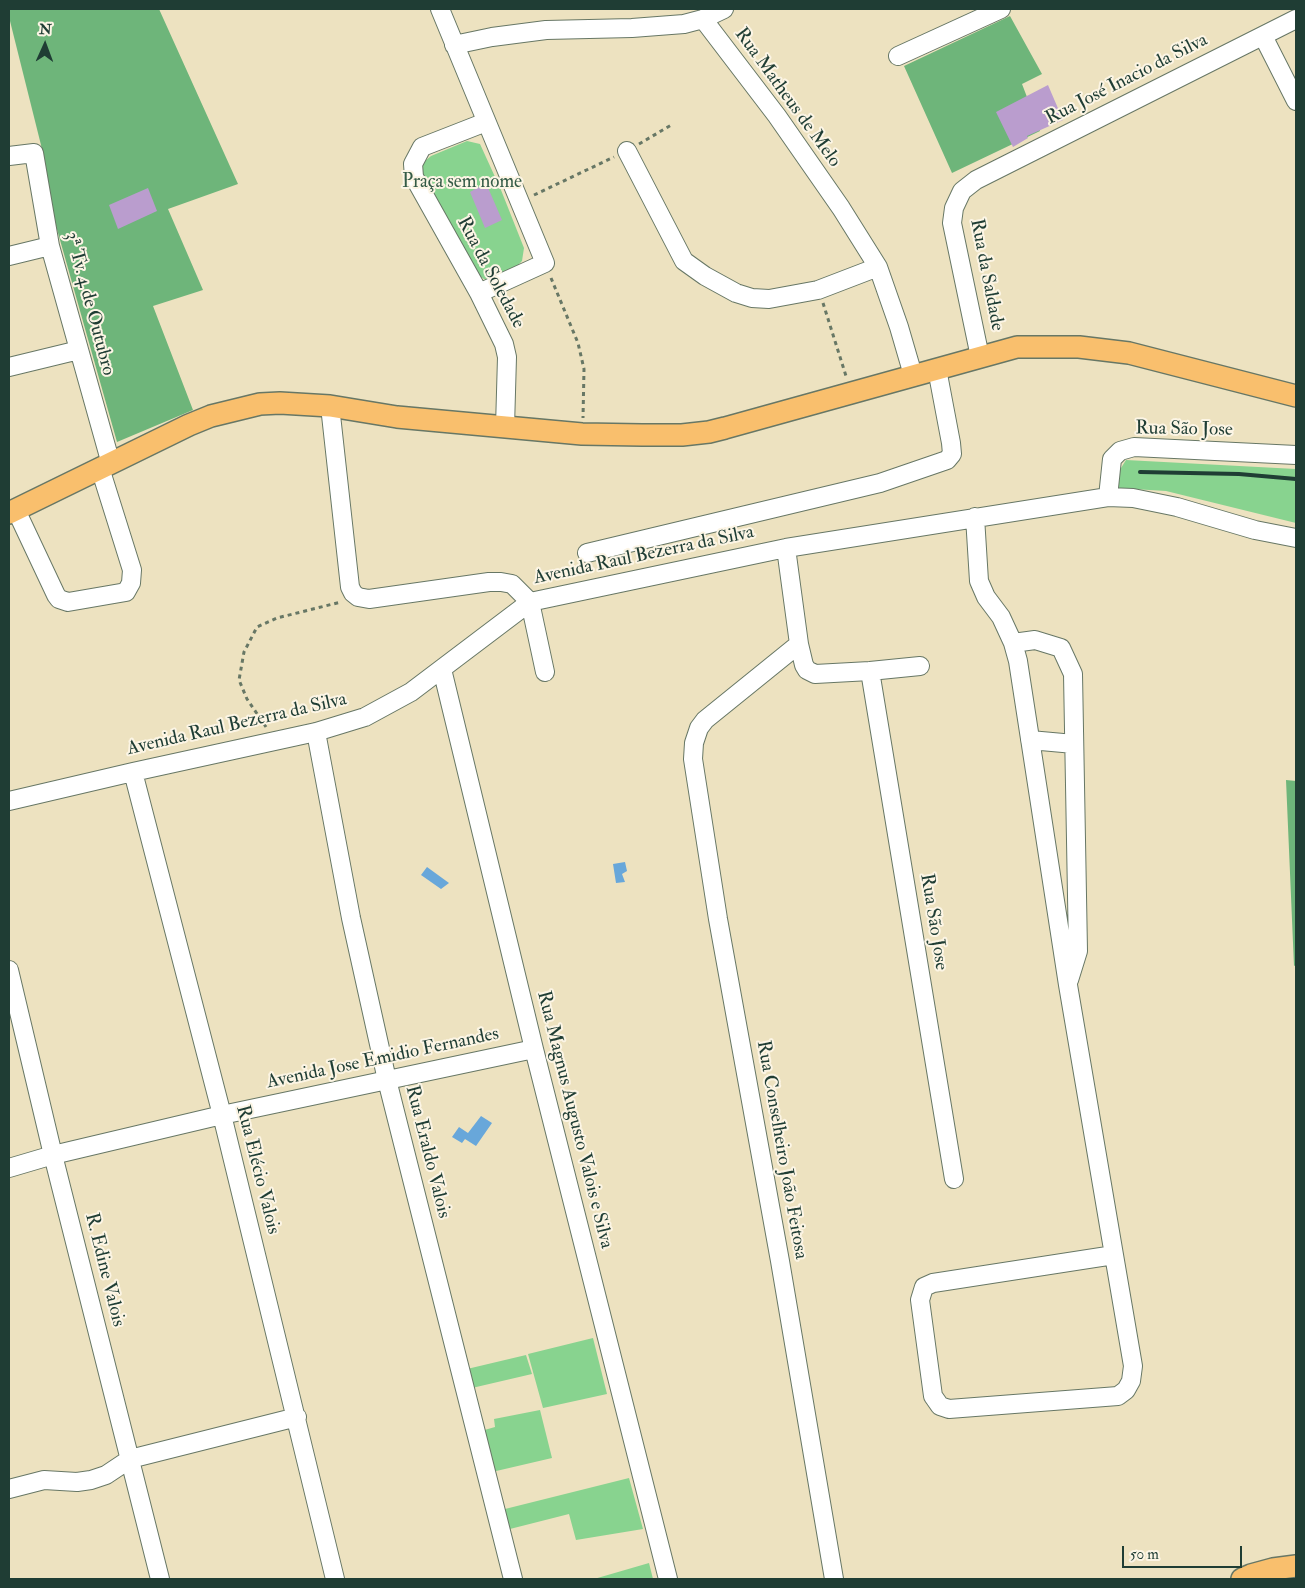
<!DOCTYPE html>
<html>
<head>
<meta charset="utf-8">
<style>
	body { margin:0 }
	#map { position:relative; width:1305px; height:1588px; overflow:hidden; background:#ede2c0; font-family:"IM FELL Double Pica",serif }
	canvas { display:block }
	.frame { position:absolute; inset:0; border:10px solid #1f3d34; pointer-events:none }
	.north { position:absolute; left:20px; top:20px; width:50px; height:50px; -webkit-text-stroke:4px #fcf5e5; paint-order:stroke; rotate:2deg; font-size:14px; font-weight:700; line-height:20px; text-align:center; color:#1f3d34 }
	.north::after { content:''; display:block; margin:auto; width:18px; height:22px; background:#1f3d34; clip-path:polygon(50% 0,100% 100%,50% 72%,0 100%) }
	.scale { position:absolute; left:1122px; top:1546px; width:120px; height:22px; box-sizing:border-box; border:2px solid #1f3d34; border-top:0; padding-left:6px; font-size:15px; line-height:18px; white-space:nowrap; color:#1f3d34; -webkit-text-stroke:4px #fcf5e5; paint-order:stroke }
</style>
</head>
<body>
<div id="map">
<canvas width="1305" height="1588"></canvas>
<div class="frame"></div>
<div class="north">N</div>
<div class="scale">50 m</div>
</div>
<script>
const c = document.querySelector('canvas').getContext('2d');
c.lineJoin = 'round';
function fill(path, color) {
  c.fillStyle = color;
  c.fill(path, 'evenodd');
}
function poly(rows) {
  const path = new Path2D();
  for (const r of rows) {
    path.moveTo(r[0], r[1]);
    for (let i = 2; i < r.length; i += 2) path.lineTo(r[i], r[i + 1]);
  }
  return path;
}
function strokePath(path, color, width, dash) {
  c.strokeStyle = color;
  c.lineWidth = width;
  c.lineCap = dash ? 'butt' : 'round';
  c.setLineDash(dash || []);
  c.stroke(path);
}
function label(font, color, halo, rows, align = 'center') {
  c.font = font + ' "IM FELL Double Pica",serif';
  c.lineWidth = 4;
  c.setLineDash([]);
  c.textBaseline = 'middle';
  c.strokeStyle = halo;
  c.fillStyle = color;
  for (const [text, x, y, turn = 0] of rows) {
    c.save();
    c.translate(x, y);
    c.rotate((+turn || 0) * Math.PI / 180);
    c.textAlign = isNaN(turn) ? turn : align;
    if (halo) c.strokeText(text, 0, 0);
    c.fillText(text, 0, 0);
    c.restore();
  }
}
const green = poly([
	[467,141,480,144,501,190,524,248,522,261,510,273,493,281,484,279,472,270,423,175,422,167,425,161,431,156],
	[1126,460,1296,469,1296,523,1166,491,1117,488,1116,476],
	[593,1338,607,1394,543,1408,528,1354],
	[526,1355,532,1374,472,1388,467,1369],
	[540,1410,552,1458,492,1472,481,1431,495,1427,494,1419],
	[629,1478,643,1529,576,1540,569,1514,506,1530,501,1510],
	[649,1563,653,1579,594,1579]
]);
const forest = poly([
	[9,9,159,9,238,184,168,209,203,290,153,306,193,410,117,442,51,208,41,145,9,17],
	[1010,16,1042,74,1022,84,1040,131,952,173,904,66],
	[1286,780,1296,781,1296,965,1294,966]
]);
const water = poly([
	[625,862,627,871,622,874,625,882,616,883,613,864],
	[427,867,449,883,441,889,421,875],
	[481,1116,492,1123,476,1146,465,1139,462,1143,452,1137,459,1127,468,1133]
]);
const building = poly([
	[1048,85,1063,120,1027,136,1028,138,1013,147,996,112],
	[486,183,502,220,485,228,470,192],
	[148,188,157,211,118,229,109,205]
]);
const path = poly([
	[639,144,673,124],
	[534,195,614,157],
	[551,278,578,343,584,369,583,418],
	[823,303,846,376],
	[266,727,247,699,239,680,244,652,257,627,277,618,341,602]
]);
const minor = poly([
	[440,9,545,263,479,293],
	[703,19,777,116,841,208,878,267,899,327,913,375],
	[1263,36,1296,101],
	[454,45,492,37,546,30,632,28,684,24,703,19,724,9],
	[898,56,1001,9],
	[486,122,422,147,413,164,414,177,479,293,504,344,507,357,505,427],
	[627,151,684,261,705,276,736,293,752,298,769,299,818,290,878,267],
	[9,156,34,153,50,246,111,464],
	[9,256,50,246],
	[980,357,952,223,954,208,962,191,976,180,1296,19],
	[9,367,79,350],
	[330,406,350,587,353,593,358,597,369,599,489,582,501,582,512,584,530,602,545,672],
	[1108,497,1112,459,1120,451,1134,447,1296,455],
	[16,510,56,595,59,599,68,602,126,592,131,583,132,570,100,468],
	[975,517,979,581,986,597,1001,617,1013,643,1018,661,1068,985,1114,1255,1133,1366,1131,1381,1126,1390,1118,1396,949,1409,940,1406,933,1396,920,1300,924,1287,933,1283,1114,1255],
	[786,548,799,644,804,665,807,670,815,674,870,671,920,666],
	[587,553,880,483,947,460,952,454,951,443,937,369],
	[1013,643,1035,640,1061,648,1073,674,1078,951,1069,980],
	[799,644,705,720,699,728,694,743,693,759,718,919,780,1261,834,1579],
	[442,669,534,1049,668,1579],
	[870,671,954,1179],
	[316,732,351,918,387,1080,513,1579],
	[1030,740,1074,744],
	[133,772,222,1115,335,1579],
	[9,801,133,772,316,732,365,717,411,692,530,602,786,548,1108,497,1133,498,1177,507,1255,530,1296,538],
	[9,970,53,1155,160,1579],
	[9,1168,53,1155,222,1115,534,1049],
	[9,1489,44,1480,77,1482,91,1480,106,1475,130,1459,297,1417]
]);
const major = poly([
	[9,513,189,425,211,416,260,404,280,403,330,406,397,417,582,434,642,435,682,435,709,432,725,428,1017,347,1079,347,1129,353,1296,396],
	[1242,1579,1251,1575,1273,1569,1296,1566]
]);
const rail = poly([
	[1140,472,1239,474,1296,479]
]);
const streetNames = [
	["Rua José Inacio da Silva",1127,80,-27],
	["Rua Matheus de Melo",787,98,54],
	["Rua da Soledade",490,273,62],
	["Rua da Saldade",986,275,79],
	["3ª Tv. 4 de Outubro",89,304,75],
	["Rua São Jose",1184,430,1],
	["Avenida Raul Bezerra da Silva",644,556,-12],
	["Avenida Raul Bezerra da Silva",237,725,-13],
	["Rua São Jose",933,922,81],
	["Avenida Jose Emidio Fernandes",383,1059,-12],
	["Rua Magnus Augusto Valois e Silva",574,1120,76],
	["Rua Conselheiro João Feitosa",781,1150,80],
	["Rua Eraldo Valois",427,1152,76],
	["Rua Elécio Valois",257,1170,76],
	["R. Edine Valois",104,1270,76]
];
const parkNames = [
	["Praça sem nome",462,183]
];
fill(green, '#88d38f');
fill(forest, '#6eb57a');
fill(water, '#68a7da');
fill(building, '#ba9dce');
strokePath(minor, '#677765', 20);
strokePath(major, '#677765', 24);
strokePath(path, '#677765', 3, [4, 4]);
strokePath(minor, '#fff', 18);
strokePath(major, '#f9bf6d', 21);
strokePath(rail, '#1f3d34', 4);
label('19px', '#1f3d34', '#fcf5e5', streetNames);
label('19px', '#345b46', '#fcf5e5', parkNames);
</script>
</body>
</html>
